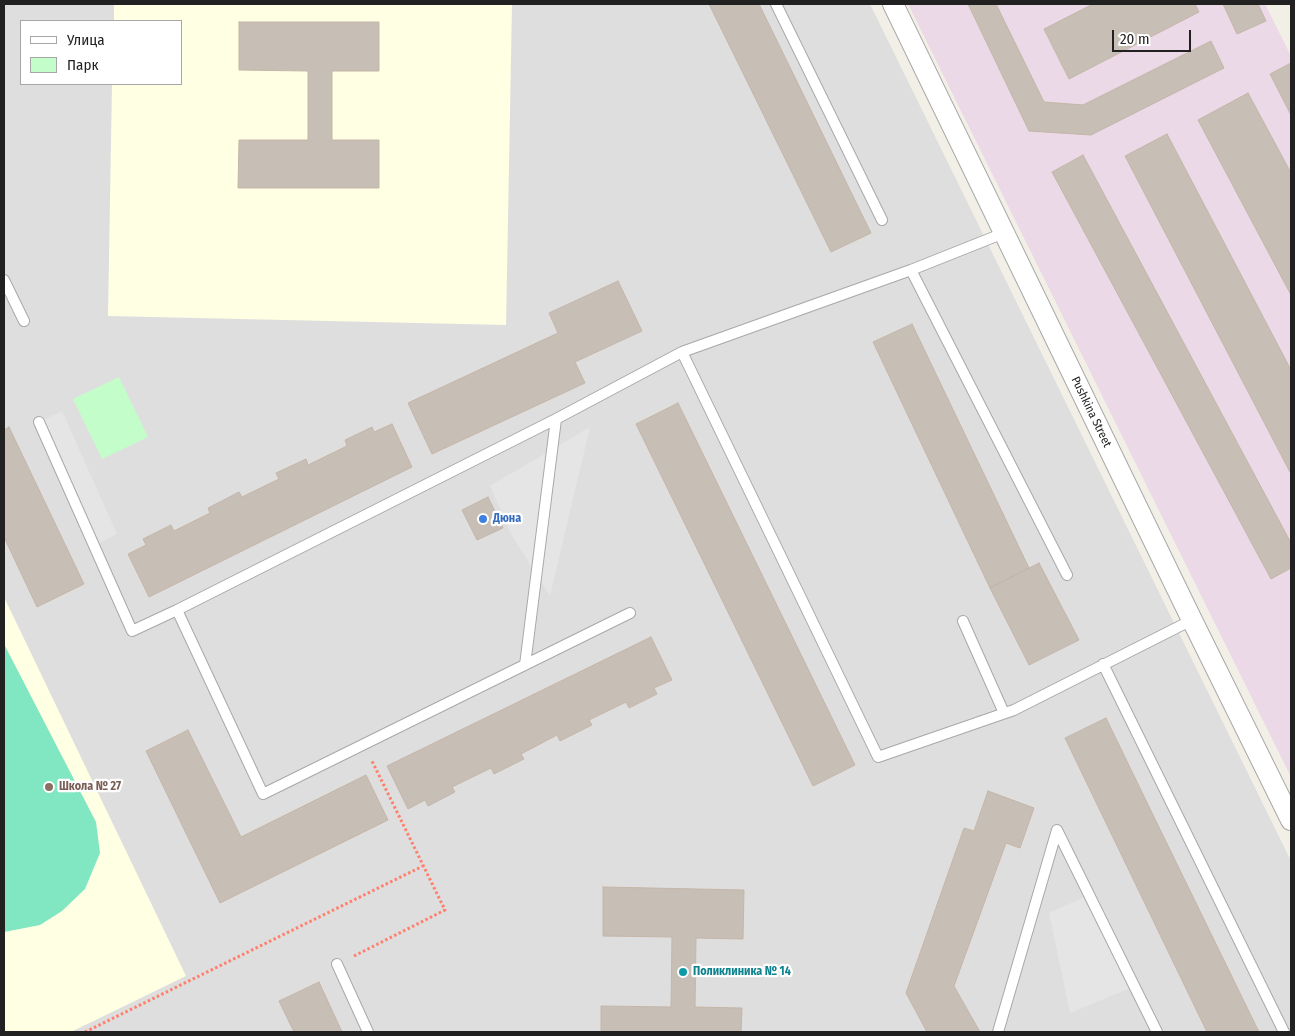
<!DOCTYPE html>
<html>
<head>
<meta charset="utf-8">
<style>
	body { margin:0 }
	#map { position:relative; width:1295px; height:1036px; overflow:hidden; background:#f2efe7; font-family:"Fira Sans Condensed",sans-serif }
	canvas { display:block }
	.frame { position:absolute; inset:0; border:5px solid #212121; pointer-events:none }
	.legend { position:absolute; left:20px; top:20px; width:162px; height:65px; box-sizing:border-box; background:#fff; border:1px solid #a6a6a6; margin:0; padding:6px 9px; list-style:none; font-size:15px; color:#212121 }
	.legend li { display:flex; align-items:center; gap:10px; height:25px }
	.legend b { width:25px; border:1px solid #a6a6a6 }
	.scale { position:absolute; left:1112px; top:30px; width:79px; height:22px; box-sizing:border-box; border:2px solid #212121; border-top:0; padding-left:6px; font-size:15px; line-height:18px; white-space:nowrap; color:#212121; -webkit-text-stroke:4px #fff; paint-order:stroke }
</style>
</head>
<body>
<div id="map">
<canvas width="1295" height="1036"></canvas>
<div class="frame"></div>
<ul class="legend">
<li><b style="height:6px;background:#fff"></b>Улица</li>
<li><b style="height:14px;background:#c3fdc9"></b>Парк</li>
</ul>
<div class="scale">20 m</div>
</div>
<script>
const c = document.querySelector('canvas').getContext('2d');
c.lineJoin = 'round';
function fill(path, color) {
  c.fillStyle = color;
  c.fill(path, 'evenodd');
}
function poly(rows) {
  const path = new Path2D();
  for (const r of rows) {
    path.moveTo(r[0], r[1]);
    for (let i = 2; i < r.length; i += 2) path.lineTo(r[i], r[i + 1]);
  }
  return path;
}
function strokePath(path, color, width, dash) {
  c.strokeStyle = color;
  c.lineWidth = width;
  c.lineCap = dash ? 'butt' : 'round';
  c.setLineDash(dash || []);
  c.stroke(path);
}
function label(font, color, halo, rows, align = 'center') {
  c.font = font + ' "Fira Sans Condensed",sans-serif';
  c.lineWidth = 4.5;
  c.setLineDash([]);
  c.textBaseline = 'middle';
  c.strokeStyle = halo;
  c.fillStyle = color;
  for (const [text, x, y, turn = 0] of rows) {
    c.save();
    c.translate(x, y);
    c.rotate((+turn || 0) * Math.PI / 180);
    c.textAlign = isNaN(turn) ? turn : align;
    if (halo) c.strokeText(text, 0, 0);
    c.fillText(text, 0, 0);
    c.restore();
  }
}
const residential = poly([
	[4,4,870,4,1291,861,1291,1032,4,1032],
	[21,21,181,21,181,84,21,84]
]);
const industrial = poly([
	[908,4,1265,4,1291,56,1291,777]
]);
const education = poly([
	[114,4,512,4,506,325,108,316,112,84,181,84,181,21,114,21],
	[4,597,186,976,71,1032,4,1032]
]);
const park = poly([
	[119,377,148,437,102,459,73,399]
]);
const pitch = poly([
	[4,644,96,822,100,853,85,889,62,911,40,925,4,932]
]);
const parking = poly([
	[62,411,117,534,97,544,39,422],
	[590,427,550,596,512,536,490,486],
	[1095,892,1140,984,1070,1013,1049,913]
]);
const building = poly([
	[709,4,759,4,871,233,831,252,709,4],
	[968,4,996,4,1044,102,1083,105,1211,41,1224,68,1091,135,1029,131,968,4],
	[1093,4,1195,4,1199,12,1069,79,1044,29,1093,4],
	[1223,4,1258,4,1266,21,1237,34,1223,4],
	[239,22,379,22,379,71,332,71,332,140,379,140,379,188,238,188,239,140,308,140,308,71,239,70,239,22],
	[1291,63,1291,115,1270,74,1291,63],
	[1248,93,1291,173,1291,295,1198,120,1248,93],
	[1167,134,1291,370,1291,474,1125,156,1167,134],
	[1083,155,1291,543,1291,568,1271,579,1052,172,1083,155],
	[618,281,642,331,575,362,585,383,432,454,408,403,558,333,549,313,618,281],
	[912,324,1029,568,990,588,873,342,912,324],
	[678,403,855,765,813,786,636,424,678,403],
	[392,424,412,467,149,597,128,554,146,545,143,539,171,525,174,531,210,513,208,508,239,492,242,497,279,479,276,473,306,459,308,465,347,446,345,440,372,427,374,432,392,424],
	[9,427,84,584,37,607,4,537,4,430,9,427],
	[488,497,503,528,477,540,462,510,488,497],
	[1039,563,1079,640,1029,665,990,588,1039,563],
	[651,637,672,680,654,688,657,694,629,708,626,702,589,720,592,725,560,741,557,735,521,754,524,759,494,774,491,768,452,787,455,792,428,806,425,800,408,809,387,766,651,637],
	[1106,718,1154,817,1259,1032,1207,1032,1065,738,1106,718],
	[188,730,241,837,366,775,388,820,220,903,146,751,188,730],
	[988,791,1034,808,1020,848,1006,843,954,986,980,1032,927,1032,906,993,964,828,974,831,988,791],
	[603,887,744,890,743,939,696,938,695,1007,742,1008,741,1032,601,1032,601,1006,671,1007,672,937,603,936,603,887],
	[319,982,342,1032,294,1032,279,1001,319,982]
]);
const path = poly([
	[354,956,445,910,372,761],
	[85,1032,423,866]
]);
const service = poly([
	[776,4,882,220],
	[911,270,1067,575],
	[4,280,24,321],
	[682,352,878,757,1014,710,1192,620],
	[39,422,132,631,177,610],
	[630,613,263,794,177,610,556,419,682,352,911,270,1004,233],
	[963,621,1004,713],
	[1103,664,1284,1032],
	[525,665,556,419],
	[337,964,368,1032],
	[998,1032,1057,830,1157,1032]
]);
const minor = poly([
	[893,4,1192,620,1291,820]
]);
const markers = [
	[483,519,5,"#3f7fe0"],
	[49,787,5,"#8d6e63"],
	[683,972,5,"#0f9aa8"]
];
const streetNames = [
	["Pushkina Street",1091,412,64]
];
const shopNames = [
	["Дюна",493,519]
];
const educationNames = [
	["Школа № 27",59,787]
];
const cultureNames = [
	["Поликлиника № 14",693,972]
];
fill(residential, '#dfdede');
fill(industrial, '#ebd9e7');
fill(education, '#feffe3');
fill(park, '#c3fdc9');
fill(pitch, '#81e6c2');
fill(parking, '#e5e5e5');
fill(building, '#c7beb6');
strokePath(building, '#c5b6a8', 1);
strokePath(service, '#a8a8a8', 12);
strokePath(minor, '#a8a8a8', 22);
strokePath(path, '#ff7f6b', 3, [2.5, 2.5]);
strokePath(service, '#fff', 10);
strokePath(minor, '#fff', 20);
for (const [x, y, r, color] of markers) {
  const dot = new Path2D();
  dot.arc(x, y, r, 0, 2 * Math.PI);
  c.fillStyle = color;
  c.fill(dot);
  strokePath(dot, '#fff', 2);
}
label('12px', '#212121', '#fff', streetNames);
label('bold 12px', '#366cbe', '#fff', shopNames, 'left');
label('bold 12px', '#785e54', '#fff', educationNames, 'left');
label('bold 12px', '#0d838f', '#fff', cultureNames, 'left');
</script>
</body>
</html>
